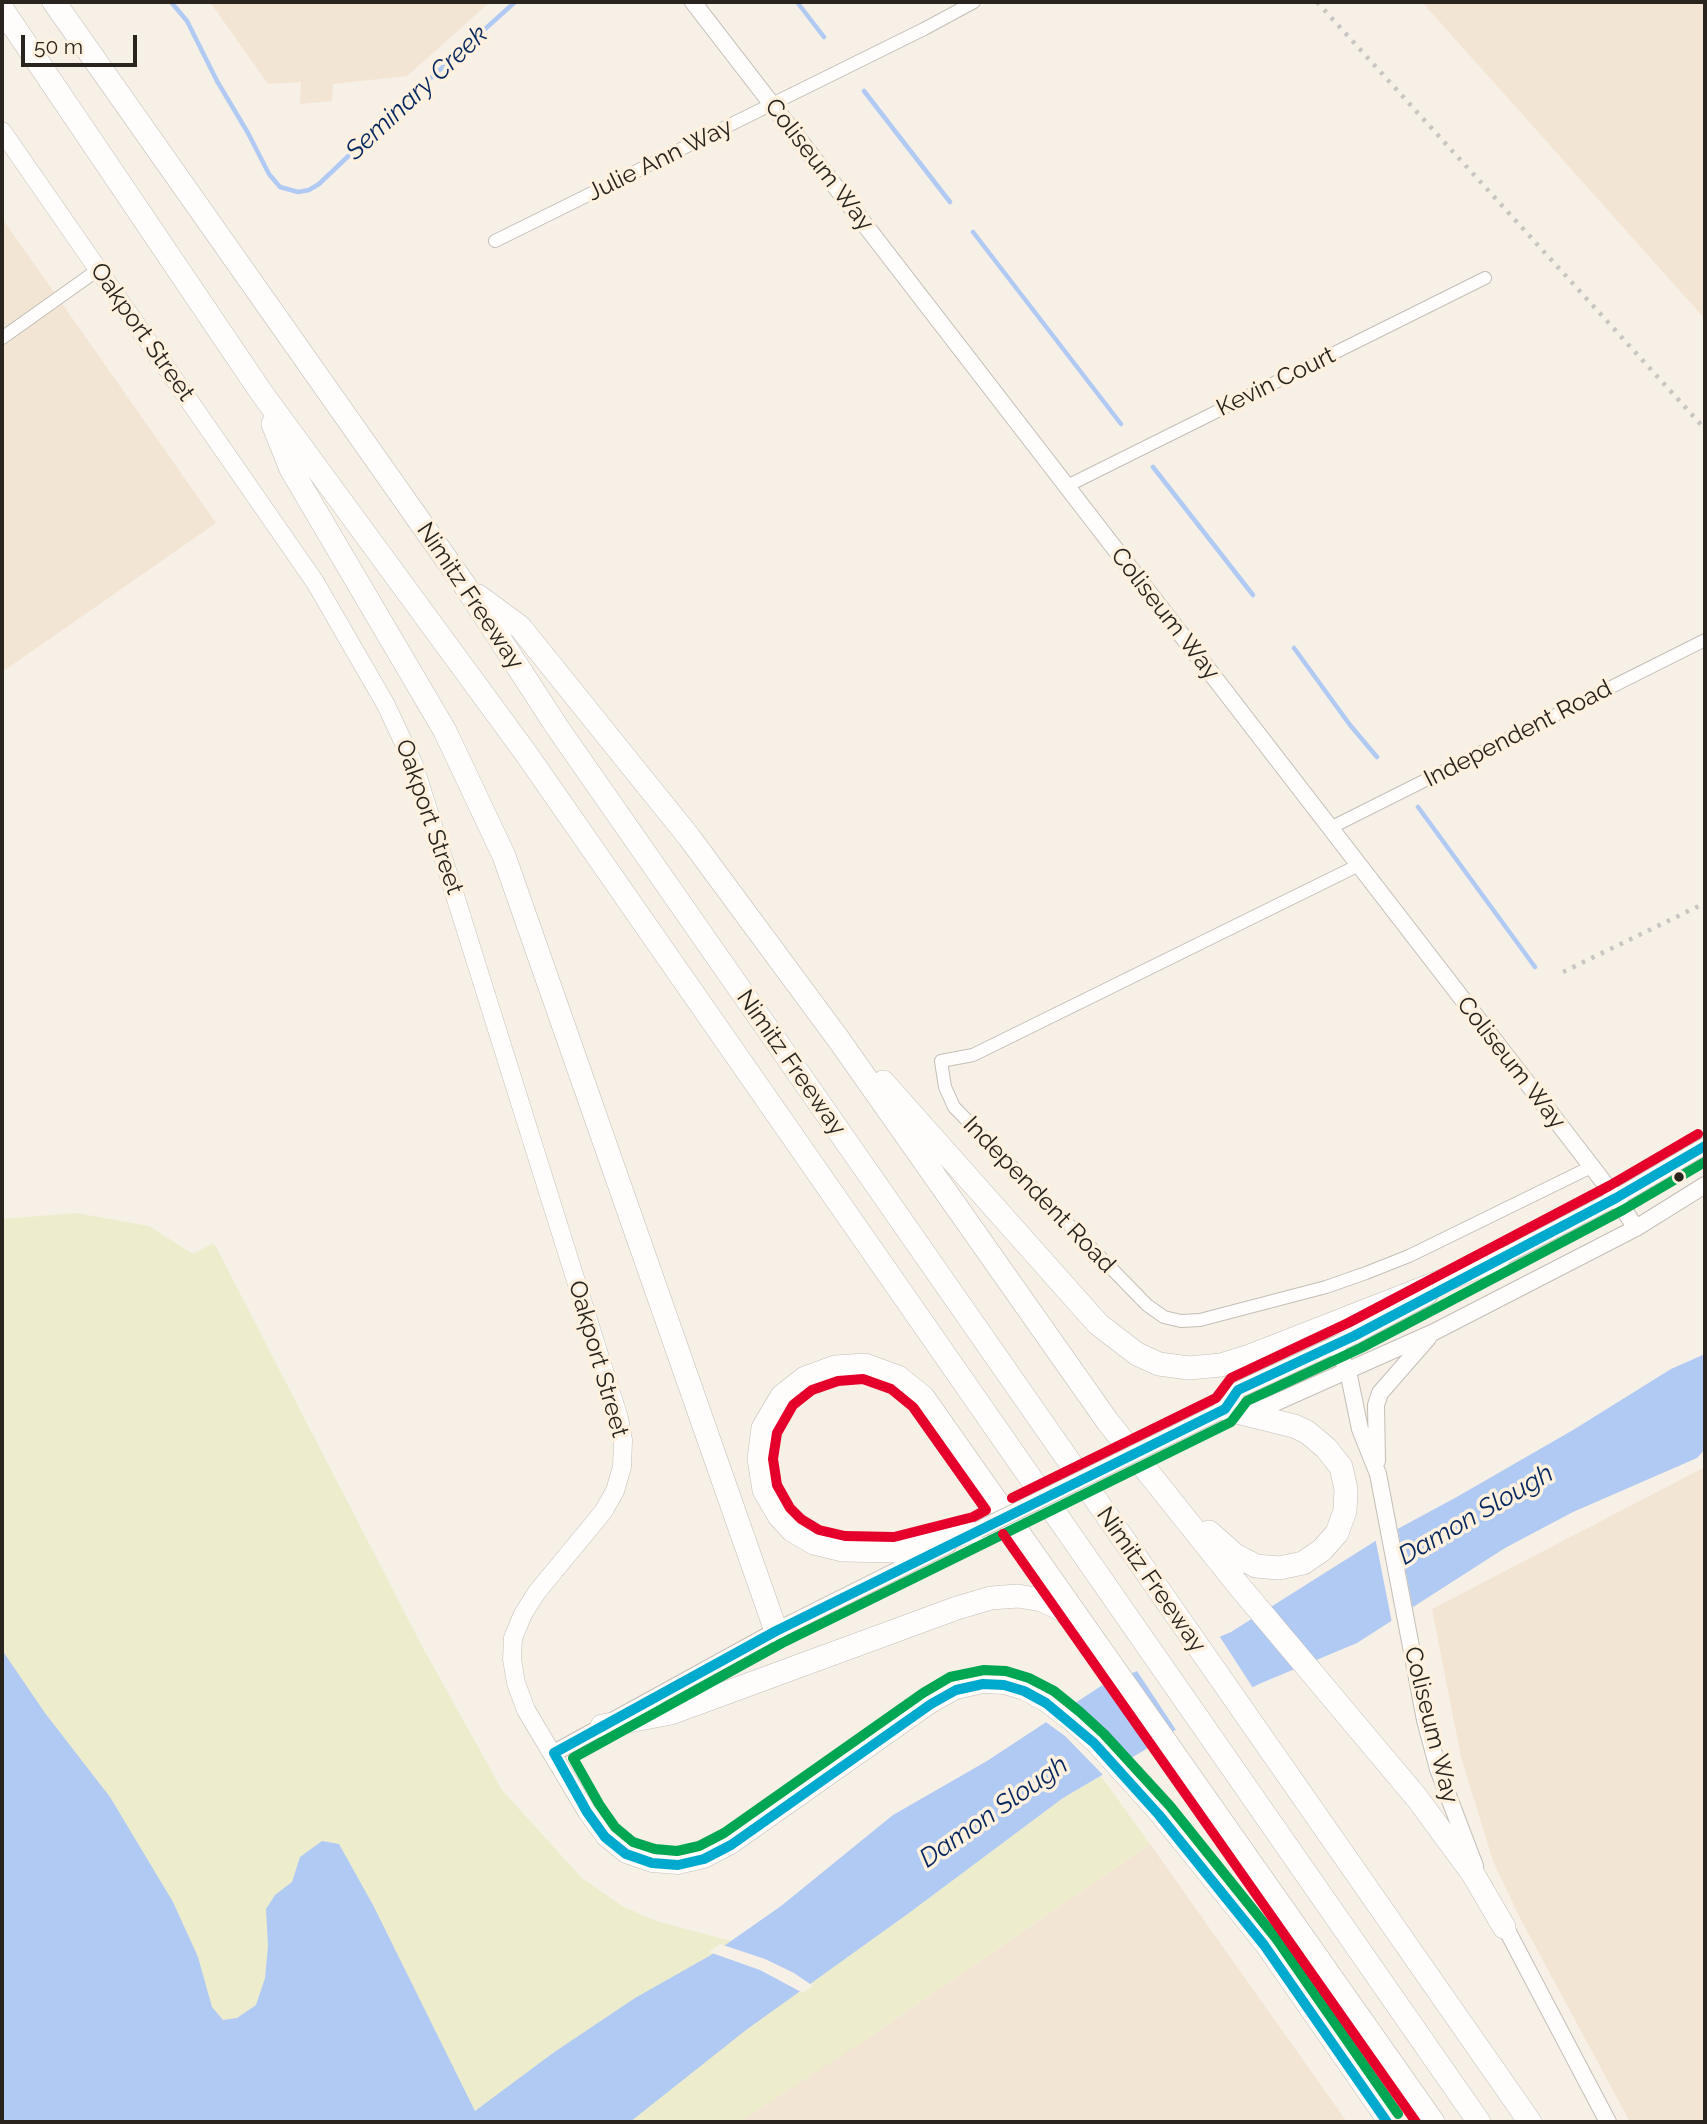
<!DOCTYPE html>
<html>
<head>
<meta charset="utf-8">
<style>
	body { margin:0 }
	#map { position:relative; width:1707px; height:2124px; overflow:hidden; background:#f7f0e6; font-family:Raleway,sans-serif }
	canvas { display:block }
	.frame { position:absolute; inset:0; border:4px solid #29241d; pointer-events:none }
	.scale { position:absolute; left:21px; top:35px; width:116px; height:32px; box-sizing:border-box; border:4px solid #29241d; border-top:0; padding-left:9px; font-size:21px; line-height:24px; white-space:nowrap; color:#29241d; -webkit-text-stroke:5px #fef1df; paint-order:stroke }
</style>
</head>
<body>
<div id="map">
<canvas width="1707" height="2124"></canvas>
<div class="frame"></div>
<div class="scale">50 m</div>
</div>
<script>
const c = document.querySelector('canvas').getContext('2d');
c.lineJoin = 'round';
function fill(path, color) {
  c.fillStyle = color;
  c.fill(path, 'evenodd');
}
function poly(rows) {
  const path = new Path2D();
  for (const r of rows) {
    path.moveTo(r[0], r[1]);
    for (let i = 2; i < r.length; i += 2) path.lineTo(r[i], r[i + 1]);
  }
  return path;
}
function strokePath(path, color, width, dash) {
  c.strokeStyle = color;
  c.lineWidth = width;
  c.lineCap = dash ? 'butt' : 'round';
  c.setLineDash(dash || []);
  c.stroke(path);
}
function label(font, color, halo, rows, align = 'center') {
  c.font = font + ' Raleway,sans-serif';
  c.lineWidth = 7;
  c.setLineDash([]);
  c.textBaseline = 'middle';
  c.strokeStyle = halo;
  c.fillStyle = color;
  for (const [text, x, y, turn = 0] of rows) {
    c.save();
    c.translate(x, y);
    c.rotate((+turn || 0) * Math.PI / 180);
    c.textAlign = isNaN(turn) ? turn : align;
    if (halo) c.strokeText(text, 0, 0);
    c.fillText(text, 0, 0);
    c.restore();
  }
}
const built = poly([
	[210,2,490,2,407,76,333,84,332,101,300,104,301,82,268,84],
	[1422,2,1705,2,1705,319],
	[2,218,216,523,2,672],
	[1705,1467,1705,2122,1630,2122,1520,1918,1493,1861,1461,1757,1432,1609],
	[1150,1844,1347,2122,730,2122,868,2038]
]);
const green = poly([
	[76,1213,149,1226,193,1254,214,1243,423,1648,502,1790,582,1878,622,1906,656,1921,754,1947,909,1913,1063,1798,1101,1776,1150,1844,868,2038,740,2122,2,2122,2,1219]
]);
const water = poly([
	[1705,1354,1705,1449,1697,1458,1573,1512,1505,1548,1357,1643,1259,1684,1194,1718,1143,1751,1063,1798,909,1913,746,2030,630,2122,2,2122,2,1650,45,1713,110,1797,173,1902,198,1957,212,2007,223,2020,237,2018,256,2005,265,1978,268,1946,266,1909,275,1895,292,1882,300,1857,322,1841,339,1844,373,1905,475,2111,553,2053,635,1998,711,1955,781,1906,893,1815,987,1761,1101,1686,1231,1632,1377,1540,1455,1498,1573,1430,1671,1369]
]);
const pier = poly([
	[1397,1525,1413,1609,1392,1623,1375,1537],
	[1218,1634,1255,1691,1196,1721,1178,1733,1135,1668],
	[1126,1672,1171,1737,1150,1750,1104,1682],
	[1069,1703,1113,1747,1128,1764,1105,1777,1065,1736,1043,1720],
	[720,1944,765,1959,794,1973,813,1986,803,1993,760,1970,709,1952]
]);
const stream = poly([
	[171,2,187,21,217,81,248,133,269,174,280,187,298,192,309,190,319,184,424,84,515,2],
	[797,2,824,37],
	[864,91,950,202],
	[973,232,1121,424],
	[1153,467,1253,595],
	[1294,648,1350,725,1377,757],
	[1418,807,1535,967]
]);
const minor = poly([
	[495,241,924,29,974,2],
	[2,338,99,269],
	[1067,486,1485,278],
	[1330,828,1705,640],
	[1359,865,973,1055,941,1061,945,1087,954,1107,1147,1305,1164,1317,1181,1321,1200,1320,1326,1287,1366,1273,1409,1256,1591,1167]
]);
const tertiary = poly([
	[693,2,1616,1198,1636,1228],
	[1489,1264,1616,1198,1705,1146],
	[1335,1345,1348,1371,1360,1429,1378,1474,1425,1720,1438,1769,1475,1866],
	[1225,1409,1238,1390,1354,1336,1429,1296],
	[1168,1437,1225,1409,1268,1406,1434,1332,1636,1228,1705,1185],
	[1377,1461,1376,1405,1380,1393,1428,1338],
	[554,1753,776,1631,948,1545],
	[1500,1917,1608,2122]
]);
const secondary = poly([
	[2,131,315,582,386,705,414,765,619,1418,623,1440,622,1467,615,1491,603,1512,537,1592,523,1614,513,1638,512,1659,516,1683,526,1710,587,1812,605,1837,626,1854,652,1863,678,1865,704,1859,731,1845,931,1704,956,1690,983,1684,1004,1685,1024,1691,1046,1703,1071,1722,1094,1743,1159,1815,1264,1945,1387,2122]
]);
const motorway = poly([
	[54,2,466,587,557,727,1530,2122],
	[2,9,261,392,525,752,1479,2122],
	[273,424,291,469,445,731,504,856,776,1631],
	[478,596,520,627,689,837,839,1040,1108,1422,1239,1586,1417,1798,1473,1874,1504,1927],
	[883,1082,1098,1324,1137,1354,1159,1364,1189,1368,1221,1365,1250,1356,1498,1259],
	[978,1530,896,1551,843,1550,814,1543,792,1530,779,1516,764,1490,759,1459,763,1428,782,1396,805,1378,835,1367,865,1365,898,1377,923,1397,1433,2122],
	[1209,1532,1235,1555,1256,1566,1279,1568,1303,1563,1322,1550,1337,1533,1345,1511,1346,1489,1341,1467,1326,1448,1307,1432,1294,1426,1225,1409],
	[602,1726,671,1713,957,1608,991,1598,1018,1596,1042,1600,1063,1610,1073,1620]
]);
const rail = poly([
	[1317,2,1705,429],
	[1563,972,1705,903]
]);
const tertiaryBridge = poly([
	[978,1530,1168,1437]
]);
const bus1 = poly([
	[554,1753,776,1631,1225,1409,1238,1390,1354,1336,1616,1198,1705,1146],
	[554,1753,587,1812,605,1837,626,1854,652,1863,678,1865,704,1859,731,1845,931,1704,956,1690,983,1684,1004,1685,1024,1691,1046,1703,1094,1743,1159,1815,1264,1945,1387,2122]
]);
const bus2 = poly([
	[1398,2114,1275,1937,1170,1806,1104,1734,1080,1712,1054,1691,1029,1678,1006,1671,984,1670,950,1677,923,1693,724,1833,699,1846,677,1851,655,1849,633,1842,615,1827,599,1804,573,1758,782,1643,1231,1422,1247,1401,1361,1348,1623,1210,1705,1162]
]);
const bus3 = poly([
	[863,1379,891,1389,913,1407,986,1510,973,1517,894,1537,845,1536,819,1530,801,1519,790,1508,777,1485,773,1459,777,1433,793,1405,812,1390,838,1381,863,1379],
	[1012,1498,1216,1398,1231,1378,1348,1323,1609,1186,1698,1134],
	[1003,1534,1416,2122]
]);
const markers = [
	[1679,1177,6,"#29241d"]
];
const streetNames = [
	["Julie Ann Way",660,160,-26],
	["Coliseum Way",819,165,52],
	["Oakport Street",142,332,55],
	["Kevin Court",1276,382,-26],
	["Nimitz Freeway",470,596,56],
	["Coliseum Way",1165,614,52],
	["Independent Road",1518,734,-27],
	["Oakport Street",429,817,71],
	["Nimitz Freeway",791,1063,55],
	["Coliseum Way",1511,1063,52],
	["Independent Road",1039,1195,46],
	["Oakport Street",598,1359,74],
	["Nimitz Freeway",1151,1580,55],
	["Coliseum Way",1431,1725,76]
];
const waterNames = [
	["Seminary Creek",417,93,-43],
	["Damon Slough",1476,1515,-30],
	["Damon Slough",994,1812,-35]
];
fill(built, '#f2e5d4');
fill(green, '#ededce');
fill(water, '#b0caf4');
fill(pier, '#f7f0e6');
strokePath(stream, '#b0caf4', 4.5);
strokePath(minor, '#c4beb7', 14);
strokePath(tertiary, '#c4beb7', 18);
strokePath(secondary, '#c4beb7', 19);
strokePath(motorway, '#c4beb7', 24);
strokePath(minor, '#fefdfb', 12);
strokePath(tertiary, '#fefdfb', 16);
strokePath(secondary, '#fefdfb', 18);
strokePath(motorway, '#fefdfb', 23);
strokePath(rail, '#c8c6c3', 4.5, [3.5, 7]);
strokePath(tertiaryBridge, '#c4beb7', 18, []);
strokePath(tertiaryBridge, '#fefdfb', 16);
strokePath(bus1, '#00a9ce', 10);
strokePath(bus2, '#00a651', 10);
strokePath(bus3, '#e4002b', 10);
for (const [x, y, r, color] of markers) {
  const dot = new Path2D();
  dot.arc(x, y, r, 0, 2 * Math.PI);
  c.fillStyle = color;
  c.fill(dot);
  strokePath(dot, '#fef1df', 2.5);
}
label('24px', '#29241d', '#fef1df', streetNames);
label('italic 26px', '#06265e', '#fef1df', waterNames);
</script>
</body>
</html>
